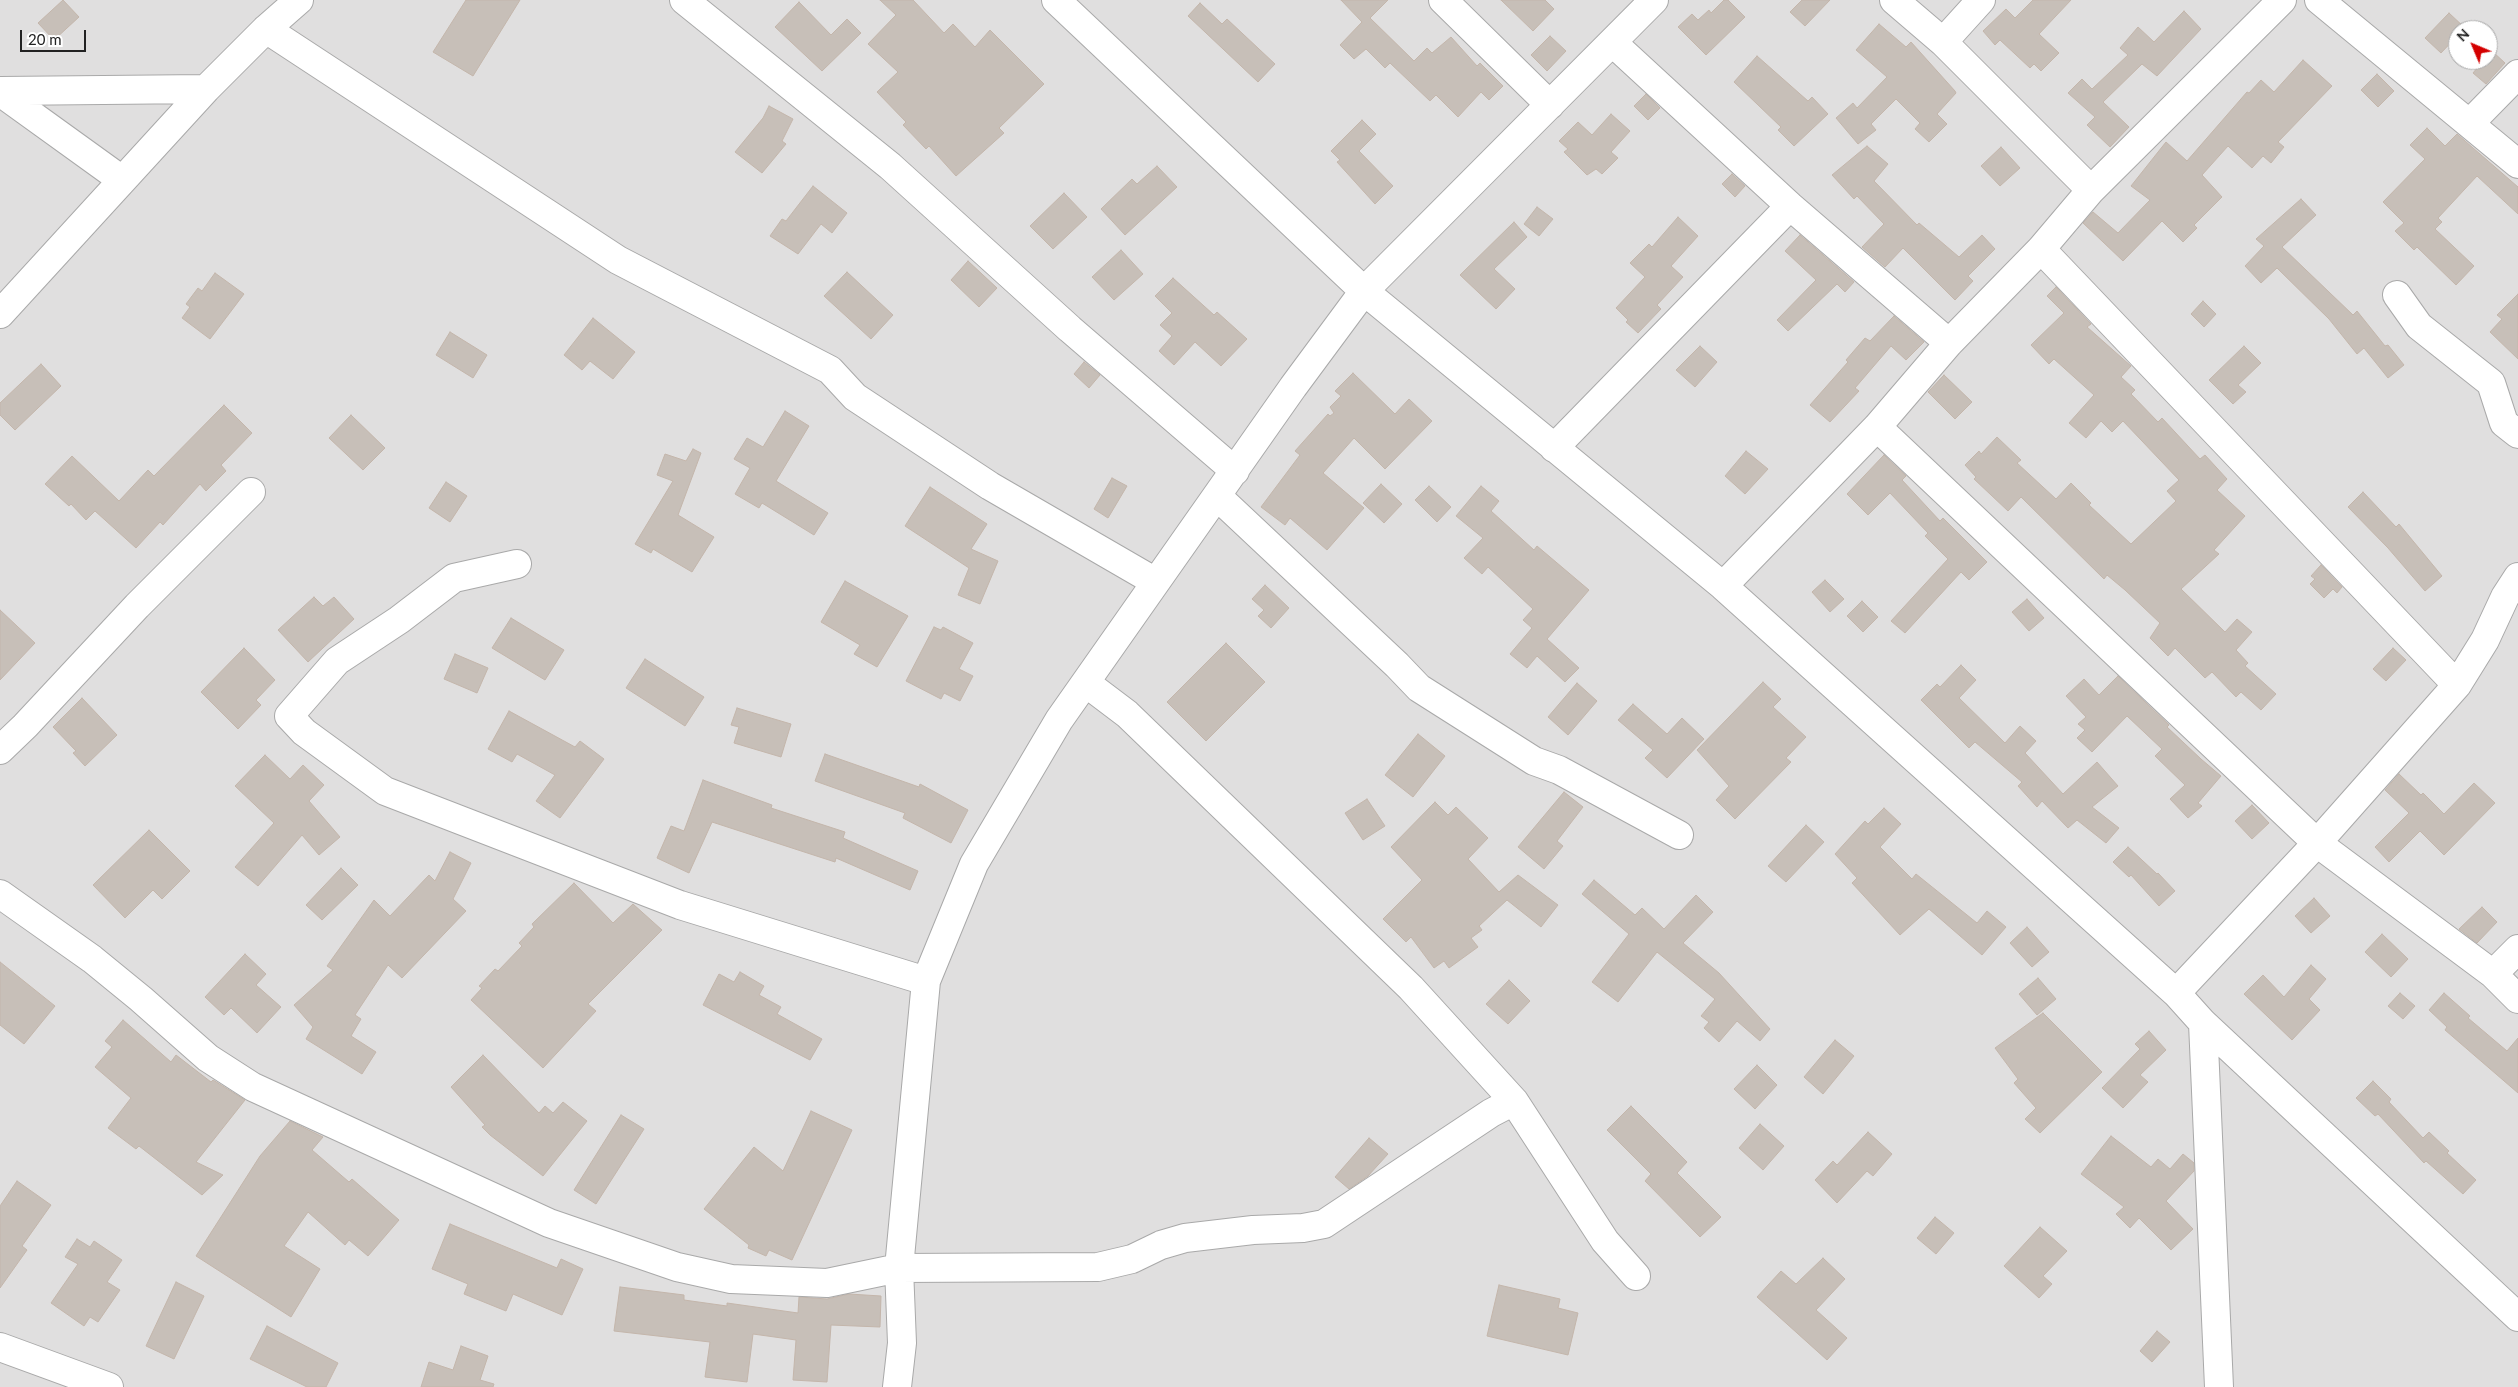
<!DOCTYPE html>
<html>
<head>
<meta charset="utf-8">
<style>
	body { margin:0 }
	#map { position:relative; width:2518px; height:1387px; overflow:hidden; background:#f2efe9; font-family:Lato,sans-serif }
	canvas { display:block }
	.north { position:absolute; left:2448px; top:20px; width:50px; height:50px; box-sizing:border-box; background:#fff; border:1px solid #a7a7a7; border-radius:50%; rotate:315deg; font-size:14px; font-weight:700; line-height:20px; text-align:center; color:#222 }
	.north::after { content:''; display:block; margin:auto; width:18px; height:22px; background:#d40000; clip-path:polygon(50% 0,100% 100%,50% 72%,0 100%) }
	.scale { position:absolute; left:20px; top:30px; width:66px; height:22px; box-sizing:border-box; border:2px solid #222; border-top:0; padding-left:6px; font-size:15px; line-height:18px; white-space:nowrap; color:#222; -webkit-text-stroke:4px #fff; paint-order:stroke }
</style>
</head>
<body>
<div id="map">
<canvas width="2518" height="1387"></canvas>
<div class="north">N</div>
<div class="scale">20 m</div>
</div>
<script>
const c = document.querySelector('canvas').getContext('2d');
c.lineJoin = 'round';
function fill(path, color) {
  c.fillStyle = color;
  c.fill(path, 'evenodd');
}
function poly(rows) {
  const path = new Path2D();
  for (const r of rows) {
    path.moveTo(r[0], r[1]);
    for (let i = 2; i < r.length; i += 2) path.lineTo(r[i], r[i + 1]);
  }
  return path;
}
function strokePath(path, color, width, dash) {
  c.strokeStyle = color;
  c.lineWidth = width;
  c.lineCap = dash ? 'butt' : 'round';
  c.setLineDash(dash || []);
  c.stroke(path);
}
const residential = poly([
	[0,0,2518,0,2518,1387,0,1387],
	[2458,30,2488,30,2488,60,2458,60]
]);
const building = poly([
	[63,0,79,17,54,40,38,23,63,0],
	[466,0,520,0,473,76,433,52,466,0],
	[880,0,913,0,944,33,953,24,975,47,990,30,1044,84,999,128,1004,133,956,176,929,146,926,149,903,125,906,122,877,92,898,72,868,44,896,15,880,0],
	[1341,0,1388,0,1370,18,1414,61,1427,48,1432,53,1451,37,1477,66,1480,63,1503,86,1489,100,1481,92,1458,117,1436,95,1430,101,1390,63,1385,68,1366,49,1354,59,1340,45,1362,22,1341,0],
	[1501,0,1545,0,1554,9,1533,31,1501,0],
	[1724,0,1728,0,1745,17,1706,55,1678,27,1692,14,1698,20,1709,10,1711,13,1724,0],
	[1802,0,1830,0,1805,26,1790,12,1802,0],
	[2033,0,2071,0,2039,34,2059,53,2041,71,2034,64,2030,68,2000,40,1995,45,1983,31,2006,9,2015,18,2033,0],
	[799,2,831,35,847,19,861,33,822,71,775,27,799,2],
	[1200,3,1222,24,1227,19,1275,64,1258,82,1188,16,1200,3],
	[2184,11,2201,29,2157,76,2142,64,2103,102,2129,127,2110,147,2087,125,2095,117,2068,93,2082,79,2092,89,2128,55,2120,48,2138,27,2154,42,2184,11],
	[2449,13,2465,28,2458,30,2458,35,2441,53,2425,38,2449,13],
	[1879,24,1906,47,1911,42,1955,91,1956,93,1937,114,1947,124,1929,142,1915,129,1920,123,1896,99,1871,124,1876,130,1858,144,1836,118,1853,103,1857,108,1887,77,1856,50,1879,24],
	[1550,36,1566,51,1547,71,1531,55,1550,36],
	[2492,51,2505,63,2486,84,2473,73,2484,60,2488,60,2492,51],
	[1757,56,1808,101,1812,97,1828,114,1794,146,1778,130,1781,127,1734,82,1757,56],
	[2303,60,2332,86,2278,142,2284,147,2271,163,2263,156,2252,168,2228,146,2202,175,2222,197,2194,225,2197,228,2183,242,2162,221,2123,261,2083,223,2093,212,2118,233,2150,200,2131,186,2166,142,2187,161,2247,92,2249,93,2261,80,2274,92,2303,60],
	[2377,74,2394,91,2378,107,2361,90,2377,74],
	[1646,94,1660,108,1648,120,1634,106,1646,94],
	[769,106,793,119,782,141,786,144,762,173,735,152,763,118,769,106],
	[1611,114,1630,131,1611,152,1618,158,1602,174,1596,169,1587,175,1564,152,1568,149,1559,141,1578,122,1592,135,1611,114],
	[1362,120,1376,134,1359,151,1393,186,1375,204,1337,162,1340,160,1331,151,1362,120],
	[2427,128,2445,146,2457,134,2518,187,2518,214,2477,176,2438,218,2442,222,2435,229,2474,266,2456,285,2417,247,2414,250,2395,231,2404,223,2383,202,2425,159,2410,145,2427,128],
	[1867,146,1888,164,1874,181,1917,225,1919,223,1959,257,1982,235,1995,249,1968,276,1973,281,1955,300,1903,248,1885,267,1862,247,1884,224,1857,196,1854,199,1832,175,1867,146],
	[2001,147,2020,168,2000,186,1981,166,2001,147],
	[1157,166,1177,187,1125,235,1101,209,1132,179,1137,184,1157,166],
	[1732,174,1745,186,1735,197,1722,184,1732,174],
	[813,186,847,213,832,233,821,224,798,254,770,236,782,219,786,221,813,186],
	[1064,193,1087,217,1053,249,1030,226,1064,193],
	[2301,199,2316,215,2282,247,2353,315,2357,311,2385,346,2388,345,2404,365,2388,378,2364,348,2357,354,2329,319,2277,268,2261,283,2245,266,2264,246,2256,239,2301,199],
	[1537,207,1553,219,1539,236,1524,224,1537,207],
	[1678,217,1698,236,1671,266,1683,277,1657,305,1661,309,1638,333,1626,322,1628,320,1616,308,1645,277,1630,263,1649,244,1652,247,1678,217],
	[1514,222,1527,237,1494,269,1515,289,1496,309,1460,275,1514,222],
	[1800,235,1854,282,1845,292,1837,284,1788,331,1777,320,1816,280,1785,251,1800,235],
	[1121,250,1143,274,1114,300,1092,277,1121,250],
	[968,261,997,288,979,307,951,280,968,261],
	[847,272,893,315,871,339,824,296,847,272],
	[215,273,244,294,210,339,182,318,190,307,186,304,198,288,202,291,215,273],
	[1173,278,1214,315,1217,312,1247,339,1221,366,1195,342,1174,365,1159,351,1172,336,1160,325,1172,313,1155,296,1173,278],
	[2056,287,2091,324,2087,327,2131,366,2121,377,2135,390,2131,394,2158,422,2162,418,2200,459,2205,455,2227,479,2217,490,2245,516,2214,550,2219,554,2181,589,2225,632,2237,619,2252,632,2236,650,2248,663,2245,666,2276,694,2261,710,2241,692,2236,697,2212,672,2205,678,2175,648,2168,656,2150,638,2160,623,2125,590,2107,575,2104,579,2021,497,2008,511,1974,479,1976,477,1965,465,1979,451,1981,454,1997,437,2021,460,2017,463,2056,499,2071,483,2091,503,2089,505,2131,544,2176,501,2167,491,2179,480,2123,421,2112,432,2101,421,2086,438,2069,423,2094,395,2054,359,2049,364,2031,345,2064,313,2047,296,2056,287],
	[2518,294,2518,359,2490,332,2502,319,2497,315,2518,294],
	[2203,301,2216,314,2204,327,2191,314,2203,301],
	[1894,316,1924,342,1906,360,1891,346,1855,388,1859,391,1830,422,1810,405,1848,362,1846,360,1865,338,1870,341,1894,316],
	[593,318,635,352,613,379,590,361,582,370,564,355,593,318],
	[450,332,487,355,473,378,436,355,450,332],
	[1700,346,1717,362,1695,387,1676,370,1700,346],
	[2244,346,2261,363,2238,385,2246,392,2233,404,2209,380,2244,346],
	[1084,362,1100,375,1089,388,1074,374,1084,362],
	[41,364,61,386,15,430,0,415,0,403,41,364],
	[1353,373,1395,414,1409,399,1432,421,1385,469,1354,438,1323,473,1364,508,1327,550,1290,518,1285,525,1261,507,1300,455,1295,451,1328,414,1330,416,1334,413,1330,407,1341,396,1335,391,1353,373],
	[1944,375,1972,402,1955,419,1928,392,1944,375],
	[224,405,252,433,221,465,226,471,206,491,200,484,163,525,160,522,136,548,95,511,86,520,71,504,69,506,45,484,72,456,119,501,148,470,154,476,224,405],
	[785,411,809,426,776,481,828,513,814,535,762,503,759,508,735,494,750,468,734,459,747,438,763,447,785,411],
	[351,415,385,448,363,470,329,438,351,415],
	[693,449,701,453,678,515,714,537,692,572,653,549,651,553,635,544,673,481,657,475,665,454,686,461,693,449],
	[1746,451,1768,469,1745,494,1725,476,1746,451],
	[1884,455,1906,476,1902,480,1940,521,1943,518,1987,562,1969,580,1961,572,1905,633,1891,621,1948,559,1925,536,1928,533,1890,493,1868,515,1847,494,1884,455],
	[1112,478,1127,486,1108,518,1094,509,1112,478],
	[446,482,467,496,450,522,429,508,446,482],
	[1381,484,1402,504,1384,523,1363,503,1381,484],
	[1429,486,1451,507,1437,522,1415,500,1429,486],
	[1481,486,1499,501,1491,511,1534,550,1537,546,1589,590,1547,639,1579,668,1565,682,1537,656,1527,668,1510,654,1532,628,1523,620,1533,609,1488,567,1482,574,1464,558,1483,538,1456,516,1481,486],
	[930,487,987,524,971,549,998,561,980,604,958,595,969,568,905,526,930,487],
	[2363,492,2396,527,2399,524,2442,576,2425,591,2388,548,2348,507,2363,492],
	[2321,565,2342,587,2337,593,2333,589,2324,598,2310,584,2315,579,2311,576,2321,565],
	[1825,580,1844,599,1830,612,1812,592,1825,580],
	[845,581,908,616,877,667,854,654,860,645,821,622,845,581],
	[1265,585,1289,608,1271,628,1258,616,1264,610,1252,599,1265,585],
	[314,597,323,606,334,597,354,619,308,662,278,630,314,597],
	[2027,599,2044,618,2029,631,2012,612,2027,599],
	[1862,601,1878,617,1863,632,1847,616,1862,601],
	[0,610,35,643,0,680,0,610],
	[511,618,564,650,545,680,492,648,511,618],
	[934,627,941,630,943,627,973,643,959,669,973,676,960,701,944,693,941,699,906,681,934,627],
	[1226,643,1265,682,1206,741,1167,702,1226,643],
	[244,648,275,680,256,700,261,705,238,729,201,692,244,648],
	[2393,648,2406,660,2386,681,2373,669,2393,648],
	[455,654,488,668,477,693,444,679,455,654],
	[645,659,704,697,685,726,626,688,645,659],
	[1961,665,1976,680,1959,698,2005,743,2020,726,2036,741,2025,753,2063,794,2097,762,2118,786,2092,807,2119,828,2106,843,2077,820,2068,828,2042,801,2037,807,2018,786,2022,782,1975,742,1969,748,1921,700,1937,684,1940,687,1961,665],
	[2118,676,2169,725,2167,727,2201,759,2221,776,2198,803,2202,806,2188,818,2170,799,2185,785,2155,756,2162,749,2127,716,2092,752,2077,738,2085,730,2078,724,2086,717,2066,696,2084,679,2099,695,2118,676],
	[1763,682,1781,699,1773,707,1806,737,1786,758,1791,762,1735,819,1716,800,1729,786,1697,750,1763,682],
	[1577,683,1597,701,1568,735,1548,717,1577,683],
	[82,698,117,735,85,766,73,753,76,751,53,727,82,698],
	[1633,704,1667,734,1682,718,1704,739,1667,778,1645,758,1653,750,1618,720,1633,704],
	[737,708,791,724,781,757,734,743,739,727,731,725,737,708],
	[509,711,575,747,580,741,604,759,560,818,536,801,555,775,517,754,512,762,488,749,509,711],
	[1418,734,1445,756,1413,797,1385,775,1418,734],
	[825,754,919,787,920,784,968,810,951,843,903,818,905,813,815,781,825,754],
	[265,755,290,779,303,765,324,785,309,801,340,837,319,855,302,835,258,886,235,867,274,823,235,786,265,755],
	[2399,774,2421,795,2423,793,2444,814,2474,783,2495,803,2444,855,2420,831,2389,862,2375,847,2409,813,2385,790,2399,774],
	[703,780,772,805,771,808,845,832,843,838,918,871,910,890,836,858,835,862,712,822,689,873,657,858,671,826,684,831,703,780],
	[1564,792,1583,807,1557,841,1563,846,1544,869,1518,847,1564,792],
	[1367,799,1385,826,1363,840,1345,813,1367,799],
	[1435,802,1448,815,1456,807,1488,838,1468,859,1499,892,1518,875,1558,905,1541,927,1507,900,1479,926,1482,930,1471,938,1478,947,1449,968,1444,961,1434,968,1411,937,1406,942,1383,919,1422,880,1391,847,1435,802],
	[2252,805,2269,823,2252,839,2235,821,2252,805],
	[1884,808,1901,824,1880,847,1912,879,1916,874,1977,923,1987,911,2006,927,1982,955,1929,909,1900,935,1852,883,1857,878,1835,854,1865,821,1868,824,1884,808],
	[1806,825,1824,842,1786,882,1768,866,1806,825],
	[149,830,190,871,162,899,153,890,125,918,93,885,149,830],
	[2128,847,2157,874,2158,873,2175,891,2159,906,2131,875,2129,877,2113,862,2128,847],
	[450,852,471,863,453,899,466,911,402,978,388,965,355,1015,361,1019,351,1036,376,1052,362,1074,306,1039,313,1027,294,1005,333,970,327,966,374,900,390,916,429,875,435,881,450,852],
	[341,868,358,885,322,920,306,905,341,868],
	[1594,880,1635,915,1642,908,1664,929,1696,895,1713,912,1683,943,1719,973,1770,1029,1760,1041,1737,1021,1719,1042,1704,1028,1709,1022,1701,1016,1715,999,1657,952,1618,1002,1592,982,1629,934,1582,894,1594,880],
	[574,883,613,923,633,904,662,930,588,1004,596,1011,543,1068,471,1000,482,988,479,986,495,969,498,971,522,946,519,943,534,927,532,924,574,883],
	[2314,898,2330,916,2311,933,2295,916,2314,898],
	[2482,907,2497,922,2477,943,2459,929,2482,907],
	[2027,927,2049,952,2032,967,2010,943,2027,927],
	[2382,934,2408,959,2391,977,2365,952,2382,934],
	[245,954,266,974,256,985,281,1007,257,1033,231,1008,224,1015,205,997,245,954],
	[0,962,55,1006,24,1044,0,1025,0,962],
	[2311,965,2326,979,2309,999,2320,1010,2292,1040,2244,994,2263,975,2284,997,2311,965],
	[740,972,764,986,759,995,781,1007,777,1014,822,1039,810,1060,703,1005,719,974,734,982,740,972],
	[2038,978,2056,999,2037,1015,2019,994,2038,978],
	[1509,980,1530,1001,1508,1024,1486,1004,1509,980],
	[2400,993,2415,1006,2403,1019,2388,1006,2400,993],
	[2444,993,2470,1016,2468,1018,2507,1051,2518,1038,2518,1093,2445,1030,2447,1027,2429,1010,2444,993],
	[2043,1013,2102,1072,2040,1133,2025,1119,2036,1108,2014,1083,2018,1079,1995,1048,2043,1013],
	[123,1020,171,1062,176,1055,211,1082,213,1080,245,1100,196,1162,223,1175,202,1195,139,1146,136,1149,108,1128,131,1098,95,1067,112,1047,105,1041,123,1020],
	[2149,1031,2166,1050,2140,1075,2148,1082,2123,1108,2102,1088,2140,1049,2135,1044,2149,1031],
	[1835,1040,1854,1056,1823,1094,1804,1077,1835,1040],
	[483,1055,539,1113,545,1106,553,1113,563,1102,587,1121,543,1176,490,1135,482,1127,485,1125,451,1087,483,1055],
	[1757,1065,1777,1085,1755,1109,1734,1089,1757,1065],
	[2373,1081,2391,1099,2389,1102,2423,1138,2429,1132,2449,1151,2447,1153,2476,1180,2463,1194,2426,1161,2424,1163,2378,1114,2375,1116,2356,1098,2373,1081],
	[1631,1106,1687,1162,1677,1173,1721,1217,1700,1237,1645,1181,1651,1174,1607,1130,1631,1106],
	[811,1111,852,1130,792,1260,769,1250,766,1256,748,1248,749,1245,704,1209,754,1147,783,1171,811,1111],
	[621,1115,644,1129,596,1204,574,1190,621,1115],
	[290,1121,323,1137,312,1150,349,1182,352,1179,399,1220,368,1256,349,1240,345,1245,308,1212,284,1246,320,1269,291,1317,196,1256,260,1156,290,1121],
	[1760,1124,1784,1146,1763,1170,1739,1148,1760,1124],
	[1868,1132,1892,1154,1873,1176,1867,1171,1837,1203,1815,1180,1833,1161,1837,1165,1868,1132],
	[2111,1136,2151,1167,2158,1159,2170,1169,2183,1154,2194,1163,2194,1171,2166,1201,2193,1229,2171,1250,2139,1218,2130,1228,2116,1214,2124,1207,2081,1174,2111,1136],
	[1369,1138,1388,1154,1368,1176,1349,1189,1335,1177,1369,1138],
	[17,1181,51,1205,22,1246,27,1250,0,1288,0,1206,17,1181],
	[1935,1217,1954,1233,1936,1254,1917,1238,1935,1217],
	[450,1224,557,1268,561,1259,583,1269,562,1315,513,1294,506,1311,464,1294,468,1284,432,1269,450,1224],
	[2040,1227,2067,1251,2043,1276,2052,1284,2039,1298,2004,1266,2040,1227],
	[77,1239,90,1247,94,1241,122,1260,107,1282,120,1290,98,1322,90,1317,84,1326,51,1303,78,1264,65,1257,77,1239],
	[1823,1258,1845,1279,1816,1310,1847,1338,1827,1360,1757,1297,1781,1271,1796,1284,1823,1258],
	[176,1282,204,1296,174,1359,146,1346,176,1282],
	[1499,1285,1560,1299,1558,1308,1578,1313,1568,1355,1487,1336,1499,1285],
	[620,1287,684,1295,684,1300,727,1306,727,1303,798,1313,799,1297,827,1299,849,1294,881,1296,880,1327,831,1325,827,1382,793,1380,796,1340,753,1334,747,1382,705,1377,710,1342,614,1331,620,1287],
	[267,1326,338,1363,326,1387,307,1387,250,1359,267,1326],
	[2157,1331,2170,1342,2152,1362,2140,1351,2157,1331],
	[461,1346,488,1356,480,1380,494,1384,493,1387,421,1387,429,1362,453,1370,461,1346]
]);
const minor = poly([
	[684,0,890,166,1070,329,1235,471],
	[1056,0,1364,291,1723,586,2176,993,2203,1023,2518,1317],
	[1443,0,1550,105],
	[2319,0,2518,164],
	[266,29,618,260,830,370,855,397,990,486,1154,581],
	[1943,42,1981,0],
	[1613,43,1790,206,1949,343],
	[0,91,206,89],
	[0,92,122,180],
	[2470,123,2518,74],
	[2091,190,2282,0],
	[2041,249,2457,685],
	[2397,295,2419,326,2491,383,2504,423,2518,434],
	[0,314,206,89,266,29,299,0],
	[1877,427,2317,843,2493,974,2518,999],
	[1554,448,1790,206],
	[1217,496,1397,665,1419,688,1534,761,1559,770,1679,835],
	[517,564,454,578,399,620,337,661,289,716,304,732,385,791,680,905,926,981],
	[1723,586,1877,427,1949,343,2041,249,2091,190,1943,42,1894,0],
	[1086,683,1127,714,1411,988,1514,1101,1605,1241,1636,1276],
	[0,750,25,726,137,606,251,492],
	[0,894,92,959,141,999,208,1058,253,1087,549,1223,677,1267,731,1279,827,1283,899,1268,1098,1267,1132,1259,1161,1245,1185,1238,1253,1230,1303,1228,1324,1224,1491,1113,1514,1101],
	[2493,974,2518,949],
	[2176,993,2317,843,2457,685,2485,640,2505,597,2518,577],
	[2203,1023,2219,1387],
	[0,1347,109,1387],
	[897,1387,902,1343,899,1268,926,981,974,864,1059,720,1293,387,1364,291,1654,0]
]);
fill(residential, '#e0dfdf');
fill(building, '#c7bfb8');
strokePath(building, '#c4b6ab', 1);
strokePath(minor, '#a9a9a9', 30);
strokePath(minor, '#fff', 28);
</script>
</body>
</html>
